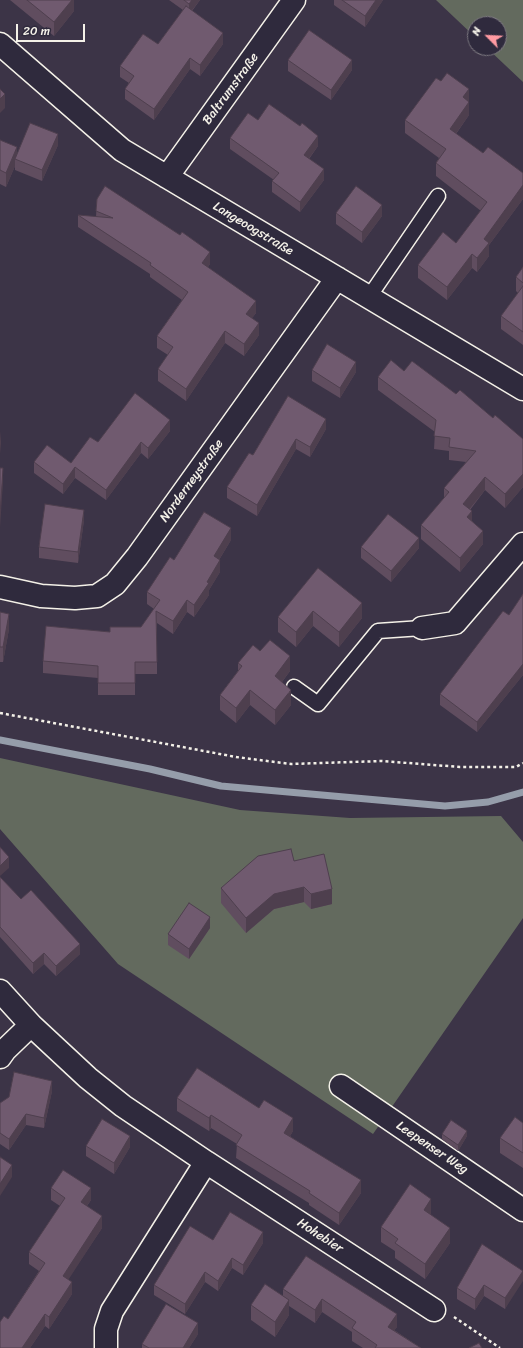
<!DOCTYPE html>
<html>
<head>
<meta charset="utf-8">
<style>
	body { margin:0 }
	#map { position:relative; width:523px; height:1348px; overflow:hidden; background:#3c3447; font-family:Sriracha,sans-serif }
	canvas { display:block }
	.north { position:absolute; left:467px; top:16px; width:40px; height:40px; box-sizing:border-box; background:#2f2a3d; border:1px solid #7e7a81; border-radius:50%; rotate:294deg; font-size:11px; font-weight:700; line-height:16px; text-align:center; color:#f4f1e8 }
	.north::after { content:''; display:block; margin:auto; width:14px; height:18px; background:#ff9aa2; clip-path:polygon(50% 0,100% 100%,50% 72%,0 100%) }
	.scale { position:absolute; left:16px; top:24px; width:69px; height:18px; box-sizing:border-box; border:2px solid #f4f1e8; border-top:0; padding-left:5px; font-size:12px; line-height:14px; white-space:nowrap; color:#f4f1e8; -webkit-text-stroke:3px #2f2a3d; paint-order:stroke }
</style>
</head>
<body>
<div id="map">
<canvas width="523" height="1348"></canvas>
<div class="north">N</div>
<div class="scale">20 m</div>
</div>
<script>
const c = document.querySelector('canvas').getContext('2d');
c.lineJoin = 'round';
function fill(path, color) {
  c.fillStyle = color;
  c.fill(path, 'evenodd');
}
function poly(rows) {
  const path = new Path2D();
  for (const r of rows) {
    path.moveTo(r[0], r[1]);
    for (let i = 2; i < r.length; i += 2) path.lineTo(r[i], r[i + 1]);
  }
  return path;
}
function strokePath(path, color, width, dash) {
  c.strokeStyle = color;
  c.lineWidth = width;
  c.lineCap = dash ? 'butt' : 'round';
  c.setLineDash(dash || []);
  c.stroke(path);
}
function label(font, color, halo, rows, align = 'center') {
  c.font = font + ' Sriracha,sans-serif';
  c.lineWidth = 3;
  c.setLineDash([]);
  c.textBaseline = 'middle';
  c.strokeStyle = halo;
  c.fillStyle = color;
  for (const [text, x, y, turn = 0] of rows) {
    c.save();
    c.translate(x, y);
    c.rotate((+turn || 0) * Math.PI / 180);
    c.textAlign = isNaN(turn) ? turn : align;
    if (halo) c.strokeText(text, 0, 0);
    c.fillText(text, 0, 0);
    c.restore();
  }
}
const green = poly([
	[436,0,523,0,523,82,487,48,499,48,499,24,475,24,475,37],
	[0,758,240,810,350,818,501,816,523,842,523,918,373,1134,118,964,0,829]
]);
const stream = poly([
	[0,740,150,769,221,786,445,806,488,802,523,792]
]);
const path = poly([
	[0,713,236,757,291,764,382,761,460,767,516,767,523,763],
	[454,1317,500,1348]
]);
const lane = poly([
	[369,297,438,196],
	[294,687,318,704,378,631,422,628]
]);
const street = poly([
	[0,44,122,150,523,389],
	[167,177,294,0],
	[0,587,41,596,75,598,97,596,115,584,137,557,337,278],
	[422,628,455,623,523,544],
	[0,991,31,1025],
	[0,1057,5,1050,31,1025,88,1078,123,1106,206,1162],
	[341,1086,523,1210],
	[106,1348,106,1329,112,1311,206,1162,434,1310]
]);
const wall = poly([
	[10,0,74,0,74,11,54,36],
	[169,0,200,0,192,11,223,44,200,76,190,69,154,120,125,99,125,89,129,83,120,77,120,66,158,44,183,10],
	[334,0,383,0,365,27,334,5],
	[288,60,352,70,331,100,288,71],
	[469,102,469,115,456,134,483,153,523,173,523,199,489,245,489,256,477,272,472,268,447,300,418,278,418,265,456,243,481,211,436,176,436,163,439,158,405,133,405,120],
	[258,120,318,146,309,159,324,180,300,212,272,192,272,181,274,180,230,149,230,138],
	[0,140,17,153,58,145,42,181,15,170,15,166,6,187,0,184],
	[97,199,210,264,208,267,256,313,252,318,259,335,244,356,225,343,186,401,158,381,158,369,168,355,157,348,157,336,182,300,150,277,150,274,78,227,78,215,96,217],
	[336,213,382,216,362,243,336,224],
	[523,267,523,345,501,329,501,316,518,293,516,291,516,277],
	[312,370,356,372,340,398,312,381],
	[404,371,456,394,493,418,523,439,523,487,505,508,485,490,470,510,472,521,483,544,460,572,421,539,421,525,444,498,444,488,466,462,449,460,449,451,434,449,435,432,378,390,378,377],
	[288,396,326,429,310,457,296,449,257,516,227,498,227,487,253,455],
	[170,431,148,459,141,453,106,500,75,478,63,494,34,473,34,462,71,463,98,442],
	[84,520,78,563,39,558,39,547],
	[231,540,219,560,220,572,209,590,209,595,194,617,187,612,173,634,157,623,157,674,135,674,135,695,98,695,98,678,43,673,43,661,110,632,141,627,154,609,147,604,147,592,174,560],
	[361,547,419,548,391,582,361,558],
	[318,568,362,618,339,647,313,626,296,647,278,632,278,617],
	[523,594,523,675,477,732,440,705,440,694,509,615],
	[0,612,9,629,3,662,0,662],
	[260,651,290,671,282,682,291,705,275,725,250,705,236,723,220,710,220,695,238,671,238,663],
	[294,861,332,904,311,909,304,902,274,909,246,933,221,903,221,888],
	[0,877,21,899,80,954,56,976,44,964,33,974,0,937],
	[210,928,189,959,168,945,168,934],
	[52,1091,44,1128,26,1125,9,1150,0,1144,0,1103],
	[177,1098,293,1131,290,1136,361,1193,339,1225,309,1205,309,1203,236,1158,237,1144,211,1128,209,1131,177,1111],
	[523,1123,523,1168,500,1153,500,1138],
	[442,1134,467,1136,458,1151,442,1139],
	[86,1146,130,1147,114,1174,86,1156],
	[51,1188,91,1200,87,1206,102,1228,68,1279,72,1294,49,1329,45,1326,30,1348,0,1348,8,1319,39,1271,29,1264,29,1252,60,1206,51,1200],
	[431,1214,430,1215,450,1243,425,1279,395,1258,395,1251,381,1242,381,1227],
	[213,1240,263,1243,243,1275,232,1268,218,1291,205,1282,185,1314,154,1295,154,1285],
	[306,1256,397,1327,394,1330,421,1348,363,1348,352,1341,352,1332,322,1312,315,1323,289,1306,289,1315,275,1337,251,1320,251,1305,283,1296,283,1289],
	[523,1271,505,1309,484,1296,475,1310,457,1299,457,1288],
	[198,1334,189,1348,142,1348,142,1344]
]);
const shadedWall = poly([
	[72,0,74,0,74,11,54,36,54,22],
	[192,0,200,0,189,14,189,4],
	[376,0,383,0,365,27,365,16],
	[223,33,223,44,200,76,200,65],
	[190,58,190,69,154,120,154,109],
	[352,60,352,70,331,100,331,90],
	[469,89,469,103,463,97],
	[5,94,5,108,0,113,0,99],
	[469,102,469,115,450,142,450,129],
	[58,134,58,145,42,181,42,170],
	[318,136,318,146,304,165,304,155],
	[17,147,17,160,15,159,15,166,6,187,6,173],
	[324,169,324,180,300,212,300,202],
	[523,185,523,199,489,245,489,256,477,272,477,258,484,239],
	[382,205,382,216,362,243,362,232],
	[210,252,210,264,202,275,202,263],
	[472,254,472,268,447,300,447,287],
	[256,301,256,313,246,326,246,314],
	[259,323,259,335,244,356,244,344],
	[225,331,225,343,186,401,186,389],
	[356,362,356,372,340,398,340,388],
	[326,419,326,429,310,457,310,447],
	[170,420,170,431,148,459,148,448],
	[1,431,1,444,0,454,0,441],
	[296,439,296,449,257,516,257,505],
	[141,442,141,453,106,500,106,490],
	[75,467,75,478,63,494,63,484],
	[3,468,3,482,0,528,0,515],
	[523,474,523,487,505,508,505,494],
	[485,477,485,490,463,517,463,504],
	[84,510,84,520,78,563,78,552],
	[472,511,472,525,467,517],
	[231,528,231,540,214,568,214,556],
	[483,531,483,544,460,572,460,558],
	[419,538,419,548,391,582,391,571],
	[220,560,220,572,209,590,209,595,194,617,194,605,207,582],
	[187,600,187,612,173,634,173,621],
	[362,603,362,618,339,647,339,632],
	[313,611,313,626,296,647,296,632],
	[9,614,9,629,3,662,3,647],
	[290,656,290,671,275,691,275,676],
	[523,664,523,675,477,732,477,722],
	[250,690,250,705,236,723,236,708],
	[291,690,291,705,275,725,275,710],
	[9,857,9,868,0,876,0,866],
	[304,887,304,902,274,909,246,933,246,918,274,894],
	[332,889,332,904,311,909,311,894],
	[210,917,210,928,189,959,189,949],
	[80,944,80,954,56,976,56,966],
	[44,953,44,964,33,974,33,963],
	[52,1081,52,1091,44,1128,44,1118],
	[26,1114,26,1125,9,1150,9,1139],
	[211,1115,211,1128,209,1131,209,1118],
	[293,1118,293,1131,284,1146,284,1133],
	[467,1131,467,1136,458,1151,458,1145],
	[130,1136,130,1147,114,1174,114,1163],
	[12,1165,12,1177,0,1196,0,1184],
	[361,1180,361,1193,339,1225,339,1213],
	[91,1188,91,1200,81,1214,81,1202],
	[431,1199,431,1214,424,1225,424,1210],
	[102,1216,102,1228,63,1288,63,1276],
	[450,1228,450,1243,425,1279,425,1264],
	[263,1232,263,1243,243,1275,243,1265],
	[232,1258,232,1268,218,1291,218,1281],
	[523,1271,523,1281,505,1309,505,1298],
	[205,1272,205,1282,185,1314,185,1304],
	[72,1282,72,1294,49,1329,49,1317],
	[484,1285,484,1296,475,1310,475,1299],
	[322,1299,322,1312,315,1323,315,1310],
	[289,1300,289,1315,275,1337,275,1322],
	[45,1314,45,1326,30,1348,22,1348],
	[397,1314,397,1327,388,1339,388,1327],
	[198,1323,198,1334,189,1348,183,1348]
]);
const building = poly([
	[27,0,72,0,54,22,27,0],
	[184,0,192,0,189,4,184,0],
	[342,0,376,0,365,16,342,0],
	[186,6,223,33,200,65,190,58,154,109,125,89,134,76,120,66,143,34,158,44,186,6],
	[309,30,352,60,331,90,288,60,309,30],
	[447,73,469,89,463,97,469,102,450,129,483,153,488,147,523,173,523,185,484,239,489,243,477,258,472,254,447,287,418,265,443,232,456,243,487,202,436,163,446,149,405,120,436,78,441,81,447,73],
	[0,89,5,94,0,99,0,89],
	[269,104,300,126,302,123,318,136,304,155,324,169,300,202,272,181,279,173,230,138,248,113,258,120,269,104],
	[30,123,58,134,42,170,15,159,30,123],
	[0,140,17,147,6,173,0,170,0,140],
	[105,186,180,235,182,232,210,252,202,263,256,301,246,314,259,323,244,344,225,331,186,389,158,369,173,347,157,336,188,292,150,265,151,263,78,215,113,218,96,211,97,199,105,186],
	[356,186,382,205,362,232,336,213,356,186],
	[523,267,523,283,516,277,523,267],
	[523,286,523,332,501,316,523,286],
	[327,344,356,362,340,388,312,370,327,344],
	[391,360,404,371,412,361,456,394,460,390,493,418,495,415,523,439,523,474,505,494,485,477,463,504,472,511,467,517,483,531,460,558,421,525,449,492,444,488,476,451,449,447,450,438,434,436,436,420,378,377,391,360],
	[135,393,170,420,148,448,141,442,106,490,75,467,63,484,34,462,47,445,71,463,90,437,98,442,135,393],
	[288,396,326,419,310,447,296,439,257,505,227,487,249,453,253,455,288,396],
	[0,468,3,468,0,515,0,468],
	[45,504,84,510,78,552,39,547,45,504],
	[204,512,231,528,214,556,220,560,207,582,209,583,194,605,187,600,173,621,156,611,157,662,135,662,135,683,98,683,98,666,43,661,46,626,110,632,110,627,141,627,160,600,147,592,170,557,174,560,204,512],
	[388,514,419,538,391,571,361,547,388,514],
	[318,568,362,603,339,632,313,611,296,632,278,617,318,568],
	[523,594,523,664,477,722,440,694,503,611,509,615,523,594],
	[0,612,9,614,3,647,0,647,0,612],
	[270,640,290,656,275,676,291,690,275,710,250,690,236,708,220,695,242,666,238,663,253,645,260,651,270,640],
	[0,847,9,857,0,866,0,847],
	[291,849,294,861,324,854,332,889,311,894,304,887,274,894,246,918,221,888,258,856,291,849],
	[0,877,21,899,31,890,80,944,56,966,44,953,33,963,0,927,0,877],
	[189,903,210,917,189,949,168,934,189,903],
	[197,1068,259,1108,264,1100,293,1118,284,1133,361,1180,339,1213,309,1193,310,1191,236,1145,242,1135,211,1115,209,1118,177,1098,197,1068],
	[14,1072,52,1081,44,1118,26,1114,9,1139,0,1133,0,1103,9,1097,14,1072],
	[515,1117,523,1123,523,1153,500,1138,515,1117],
	[102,1119,130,1136,114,1163,86,1146,102,1119],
	[451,1120,467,1131,458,1145,442,1134,451,1120],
	[0,1157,12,1165,0,1184,0,1157],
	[63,1170,91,1188,81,1202,102,1216,63,1276,72,1282,49,1317,45,1314,22,1348,0,1348,0,1322,4,1316,8,1319,45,1263,29,1252,65,1198,51,1188,63,1170],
	[410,1184,431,1199,424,1210,450,1228,425,1264,395,1243,398,1239,381,1227,410,1184],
	[230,1212,263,1232,243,1265,232,1258,218,1281,205,1272,185,1304,154,1285,190,1226,213,1240,230,1212],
	[482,1244,523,1271,505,1298,484,1285,475,1299,457,1288,482,1244],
	[306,1256,397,1314,388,1327,421,1348,375,1348,377,1345,352,1328,356,1322,322,1299,315,1310,283,1289,306,1256],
	[265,1284,289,1300,275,1322,251,1305,265,1284],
	[166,1304,198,1323,183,1348,149,1348,142,1344,166,1304],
	[479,1343,482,1348,469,1348,479,1343]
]);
const streetNames = [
	["Baltrumstraße",231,89,-54],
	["Langeoogstraße",253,229,31],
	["Norderneystraße",192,481,-54],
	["Leepenser Weg",432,1148,34],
	["Hohebier",320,1236,33]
];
fill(green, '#636a5e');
strokePath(stream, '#959daa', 7);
strokePath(lane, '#f4f1e8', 17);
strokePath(street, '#f4f1e8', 25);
strokePath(path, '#f4f1e8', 2.5, [3, 3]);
strokePath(lane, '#2f2a3d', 14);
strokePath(street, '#2f2a3d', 22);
fill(wall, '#604d5f');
fill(shadedWall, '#4e3f4e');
fill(building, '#705a6f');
strokePath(building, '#4e3f4e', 1);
label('13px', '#f4f1e8', '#2f2a3d', streetNames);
</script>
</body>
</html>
